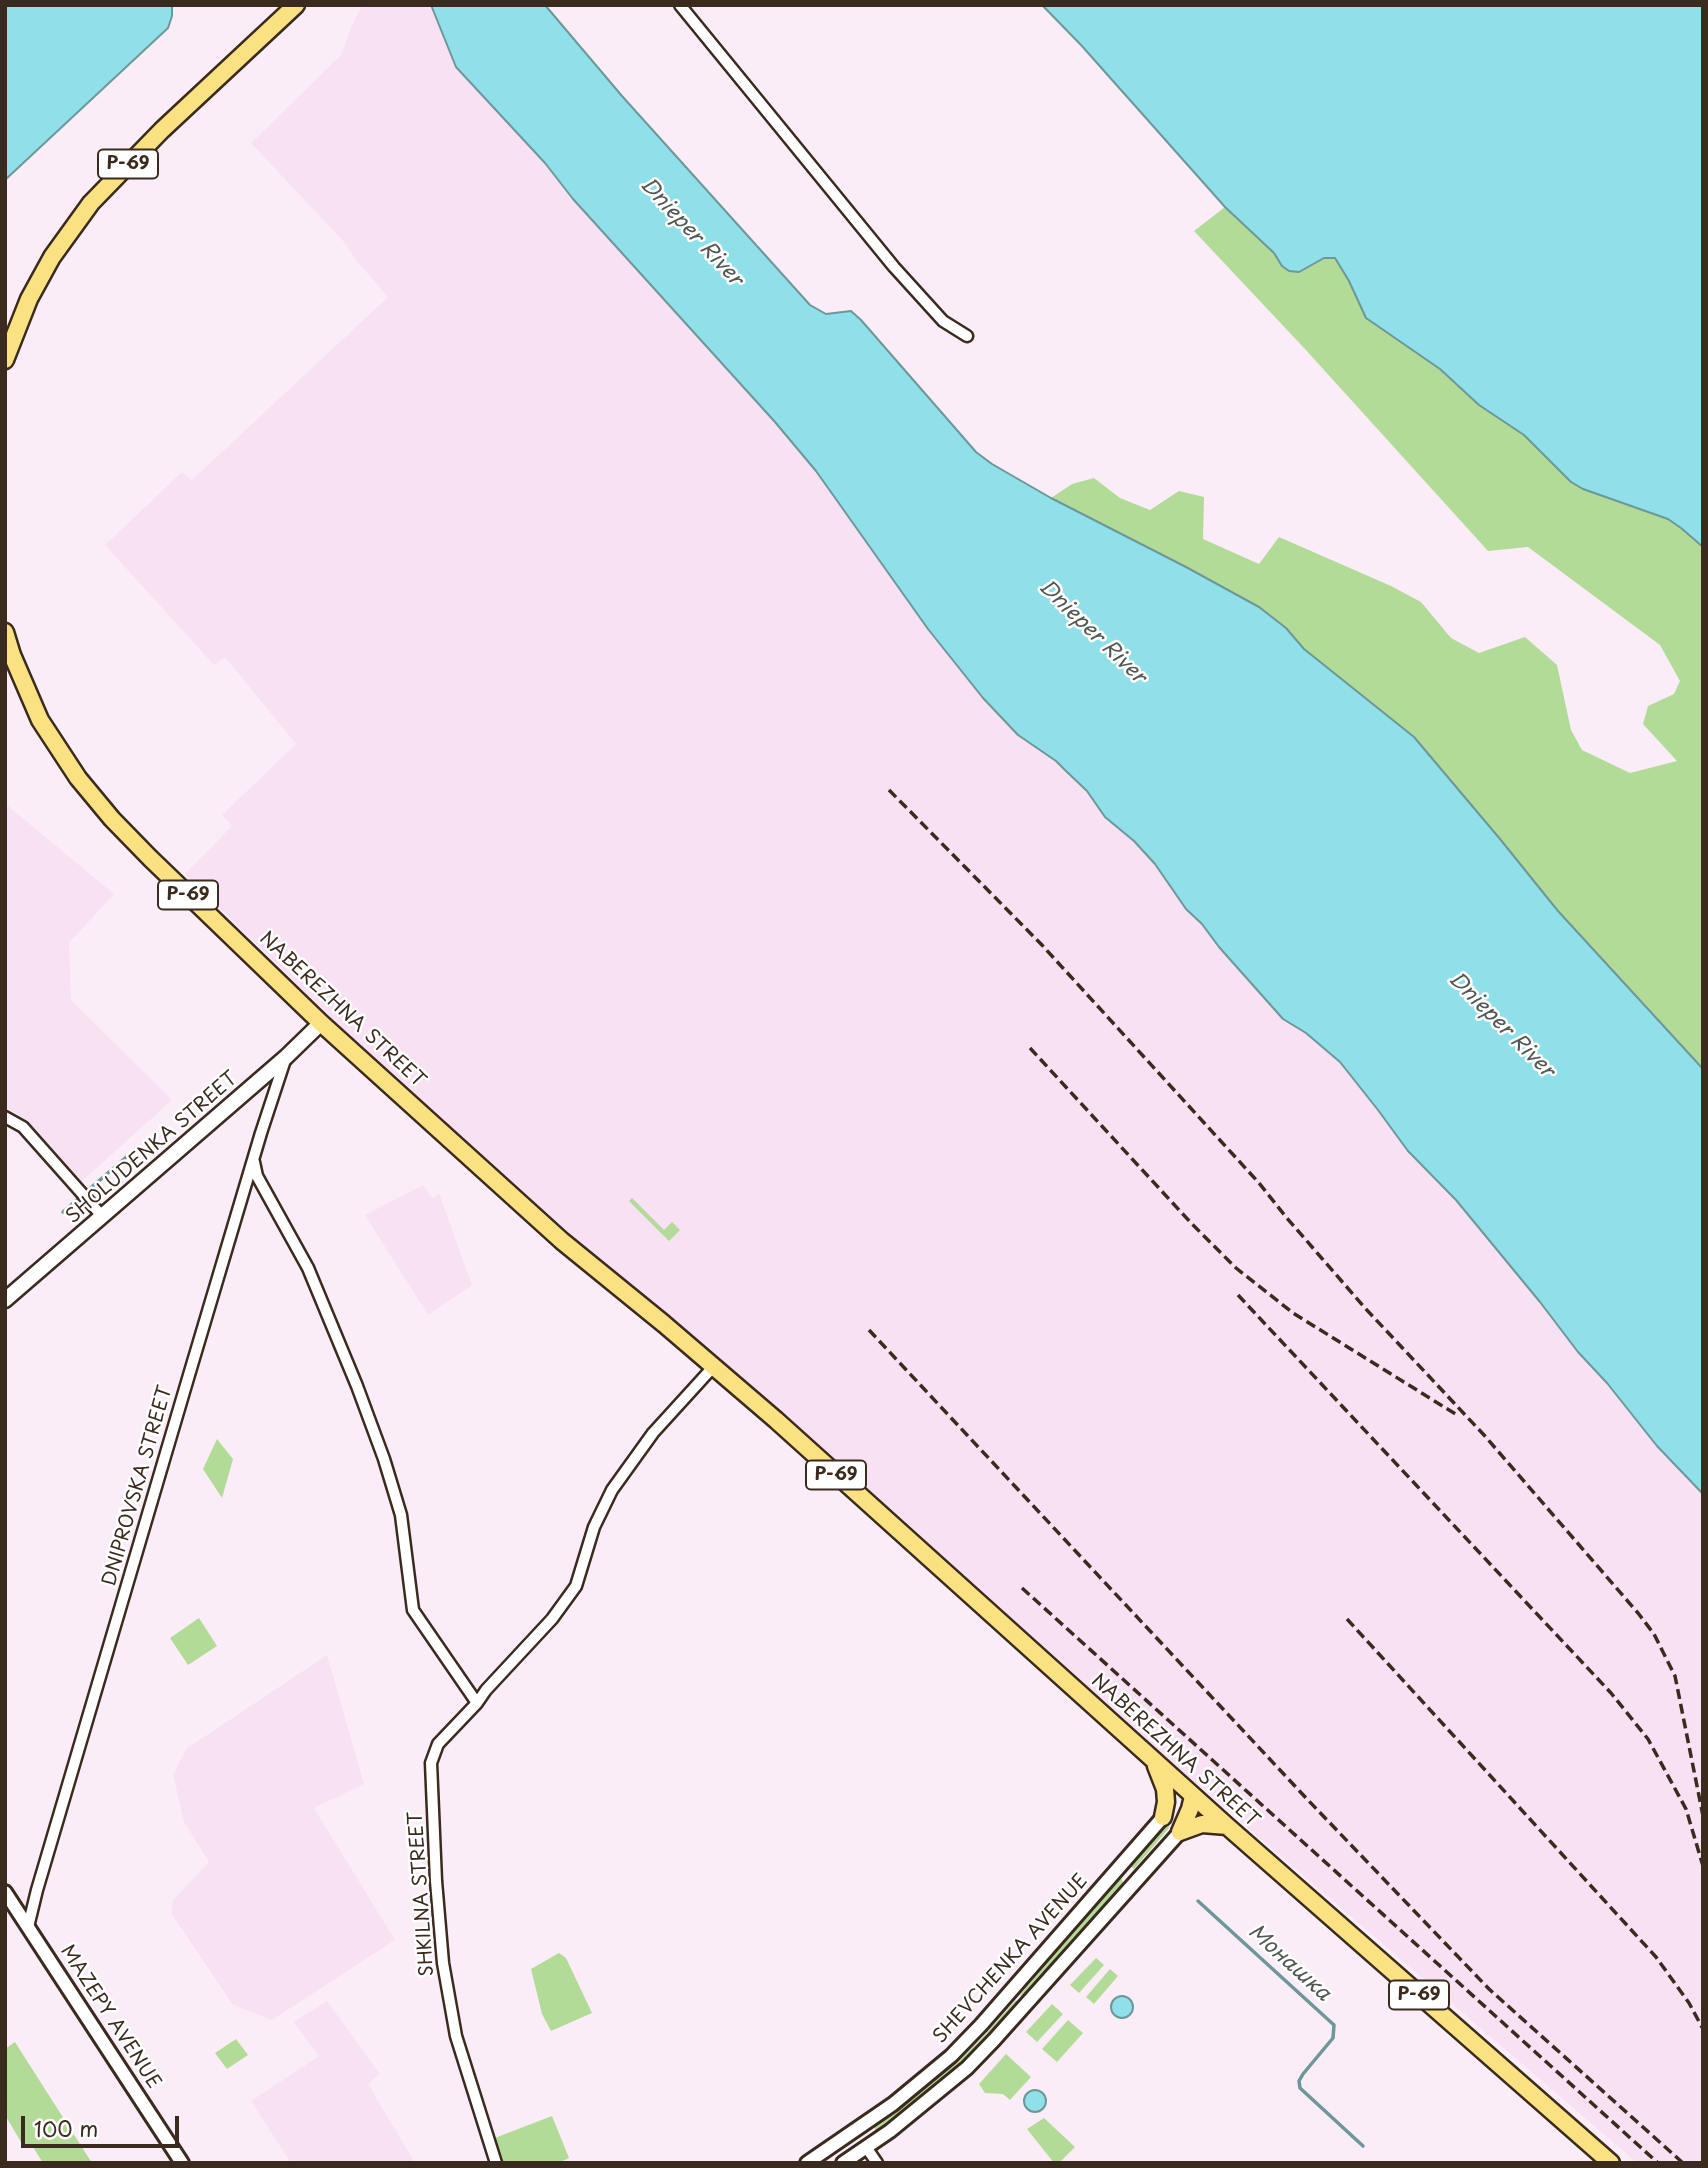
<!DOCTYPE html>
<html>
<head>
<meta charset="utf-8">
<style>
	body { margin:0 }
	#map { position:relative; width:1708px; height:2168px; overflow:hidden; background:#fbedf8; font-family:"Playpen Sans",sans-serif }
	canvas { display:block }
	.frame { position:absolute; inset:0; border:7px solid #3b2a1e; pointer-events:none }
	.scale { position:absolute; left:21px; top:2116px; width:158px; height:32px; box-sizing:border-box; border:4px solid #3b2a1e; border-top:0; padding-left:9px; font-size:21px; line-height:24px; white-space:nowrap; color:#3b2a1e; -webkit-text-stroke:5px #fff; paint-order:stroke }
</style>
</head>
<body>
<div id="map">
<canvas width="1708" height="2168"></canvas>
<div class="frame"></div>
<div class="scale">100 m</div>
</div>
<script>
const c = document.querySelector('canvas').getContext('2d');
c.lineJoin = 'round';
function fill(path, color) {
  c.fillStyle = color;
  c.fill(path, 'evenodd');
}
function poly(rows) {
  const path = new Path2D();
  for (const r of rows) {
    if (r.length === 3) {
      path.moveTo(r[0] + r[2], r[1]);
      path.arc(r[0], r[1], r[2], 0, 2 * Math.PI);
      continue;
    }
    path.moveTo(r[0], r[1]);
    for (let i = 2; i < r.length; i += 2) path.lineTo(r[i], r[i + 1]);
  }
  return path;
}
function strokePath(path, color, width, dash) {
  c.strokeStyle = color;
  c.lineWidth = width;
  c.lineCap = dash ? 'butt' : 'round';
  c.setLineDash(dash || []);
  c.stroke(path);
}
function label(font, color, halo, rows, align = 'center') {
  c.font = font + ' "Playpen Sans",sans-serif';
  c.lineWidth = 5;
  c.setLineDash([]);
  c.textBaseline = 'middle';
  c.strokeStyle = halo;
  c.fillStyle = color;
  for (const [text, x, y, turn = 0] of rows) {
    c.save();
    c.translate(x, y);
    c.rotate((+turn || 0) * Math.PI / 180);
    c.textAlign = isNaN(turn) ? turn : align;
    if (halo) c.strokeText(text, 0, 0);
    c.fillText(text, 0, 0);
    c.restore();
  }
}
const built = poly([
	[362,5,431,5,456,67,545,163,573,199,775,422,816,471,928,629,983,698,1018,735,1056,761,1066,771,1087,791,1105,817,1134,840,1155,864,1186,909,1202,924,1219,947,1282,1019,1306,1033,1340,1062,1378,1110,1408,1151,1456,1200,1540,1302,1578,1352,1607,1383,1657,1446,1703,1494,1703,2163,1637,2163,762,1409,460,1144,185,874,232,826,222,815,296,744,225,657,214,665,105,545,182,472,192,480,388,297,355,259,344,242,251,143,341,55,351,28],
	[8,806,114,894,69,943,71,1000,172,1100,81,1182,25,1118,5,1107,5,808],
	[423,1185,433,1199,439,1193,472,1285,428,1315,365,1215],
	[327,1655,364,1784,314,1808,395,1940,272,2020,233,2005,171,1913,173,1900,209,1862,184,1822,173,1775,186,1749],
	[327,2001,380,2074,368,2084,415,2163,291,2163,251,2101,319,2056,293,2022]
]);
const green = poly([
	[1225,207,1274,253,1282,266,1299,272,1324,258,1335,258,1349,281,1366,318,1440,369,1479,405,1524,435,1571,482,1583,489,1668,519,1681,528,1703,547,1703,1069,1558,911,1500,839,1413,737,1304,649,1286,628,1259,607,1186,567,1051,498,1072,484,1094,478,1120,498,1150,510,1179,491,1204,497,1203,539,1259,564,1279,537,1391,586,1421,602,1451,638,1479,653,1525,637,1557,665,1571,730,1582,750,1630,773,1677,761,1643,724,1648,706,1674,694,1680,681,1660,645,1528,547,1488,551,1305,349,1194,231],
	[632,1198,664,1230,672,1222,680,1230,669,1241,629,1201],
	[217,1439,233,1459,222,1498,203,1469],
	[199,1618,217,1646,188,1665,170,1638],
	[1168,1824,1169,1828,1134,1869,1129,1865,1164,1825],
	[1118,1879,1122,1879,1123,1883,1024,1999,1020,1995],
	[559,1953,566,1958,592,2013,551,2031,542,2014,531,1969],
	[1096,1958,1104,1965,1079,1993,1070,1985],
	[1110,1969,1118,1976,1094,2004,1086,1997],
	[1016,2000,1020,2003,985,2042,920,2100,879,2132,875,2131,875,2127,957,2062,981,2039],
	[1052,2004,1063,2014,1037,2042,1026,2032],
	[1068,2020,1083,2033,1057,2062,1042,2049],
	[236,2039,248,2055,227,2069,215,2053],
	[15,2042,92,2163,43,2163,31,2144,24,2147,5,2115,5,2049],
	[1006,2054,1031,2077,1010,2100,1003,2094,985,2093,979,2084],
	[552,2116,569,2158,558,2163,500,2163,492,2139],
	[1044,2118,1075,2147,1059,2163,1054,2163,1027,2129]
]);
const water = poly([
	[5,5,172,5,172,16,168,28,5,180,5,5],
	[431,5,545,5,622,96,810,305,826,314,851,311,861,320,976,452,992,464,1051,498,1186,567,1259,607,1286,628,1304,649,1414,737,1500,839,1558,911,1703,1069,1703,1494,1657,1446,1607,1383,1578,1352,1540,1302,1456,1200,1408,1151,1378,1110,1340,1062,1306,1033,1283,1019,1219,947,1202,924,1186,909,1155,864,1134,841,1105,817,1087,791,1066,771,1056,761,1018,735,983,698,928,629,816,471,775,422,573,199,545,163,456,67,431,5],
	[1042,5,1703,5,1703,547,1681,528,1668,519,1583,489,1571,482,1524,435,1479,405,1440,369,1366,318,1349,281,1335,258,1324,258,1299,272,1289,271,1282,266,1274,253,1225,207,1081,45,1042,5],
	[1122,2007,11],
	[1035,2101,11]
]);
const stream = poly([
	[63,1212,138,1147],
	[1198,1901,1334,2025,1333,2038,1303,2074,1299,2081,1300,2088,1363,2146]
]);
const minor = poly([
	[680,5,894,267,943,321,967,336],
	[5,1117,23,1127,102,1216],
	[254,1162,257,1176,308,1268,357,1386,384,1459,401,1515,413,1610,477,1703],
	[28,1927,37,1890,189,1375,261,1133,286,1057],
	[866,2147,877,2163],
	[496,2163,456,2036,443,1963,436,1881,431,1763,438,1744,477,1703,486,1690,552,1619,576,1586,594,1527,612,1490,653,1433,714,1366]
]);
const tertiary = poly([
	[5,1892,182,2163],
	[807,2163,893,2104,951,2056,981,2025,1163,1817],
	[843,2163,890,2131,967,2068,994,2040,1180,1832]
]);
const secondary = poly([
	[5,1300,286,1057,321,1023]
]);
const primary = poly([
	[5,360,29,299,52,257,91,203,162,130,296,5],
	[5,632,12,655,40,720,78,778,112,819,150,858,321,1023,562,1241,664,1324,776,1420,1227,1826,1611,2163],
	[1156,1766,1165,1789,1166,1802,1163,1817],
	[1180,1832,1202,1824,1227,1826],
	[1180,1832,1190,1809,1193,1796]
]);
const rail = poly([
	[889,790,1041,944,1259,1183,1286,1217,1365,1308,1484,1435,1638,1613,1654,1634,1675,1676,1703,1816],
	[1030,1048,1192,1224,1236,1268,1293,1313,1457,1415],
	[1238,1295,1611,1693,1648,1739,1686,1809,1703,1866],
	[869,1330,1307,1799,1489,1989,1683,2163],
	[1022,1588,1658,2163],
	[1347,1619,1656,1957,1689,2003,1703,2029]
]);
const shields = [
	[128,164,60],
	[188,895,60],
	[836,1475,60],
	[1419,1995,60]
];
const shieldNames = [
	["Р-69",128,164],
	["Р-69",188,895],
	["Р-69",836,1475],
	["Р-69",1419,1995]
];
const streetNames = [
	["NABEREZHNA STREET",342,1010,43],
	["SHOLUDENKA STREET",152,1148,-41],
	["DNIPROVSKA STREET",138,1486,-74],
	["NABEREZHNA STREET",1175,1751,42],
	["SHKILNA STREET",422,1894,-94],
	["SHEVCHENKA AVENUE",1011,1959,-48],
	["MAZEPY AVENUE",110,2017,57]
];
const waterNames = [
	["Dnieper River",691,232,47],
	["Dnieper River",1092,632,44],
	["Dnieper River",1501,1025,45],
	["Монашка",1289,1963,42]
];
fill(built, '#f8e1f3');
fill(green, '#b2db97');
fill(water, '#8fe0e9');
strokePath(water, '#6d9798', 2);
strokePath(stream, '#6d9798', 3.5);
strokePath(minor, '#3b2a1e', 15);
strokePath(tertiary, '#3b2a1e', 18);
strokePath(secondary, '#3b2a1e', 19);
strokePath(primary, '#3b2a1e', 21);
strokePath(minor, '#fff', 10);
strokePath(tertiary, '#fff', 12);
strokePath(secondary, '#fff', 14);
strokePath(primary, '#fae181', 16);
strokePath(rail, '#3b2a1e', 3.5, [10, 5]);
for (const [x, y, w] of shields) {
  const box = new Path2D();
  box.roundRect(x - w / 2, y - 14.5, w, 29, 5);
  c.fillStyle = '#fff';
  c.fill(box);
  strokePath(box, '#3b2a1e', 2);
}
label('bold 18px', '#3b2a1e', null, shieldNames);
label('19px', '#3b2a1e', '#fff', streetNames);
label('italic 21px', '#505851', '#fff', waterNames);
</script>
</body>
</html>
